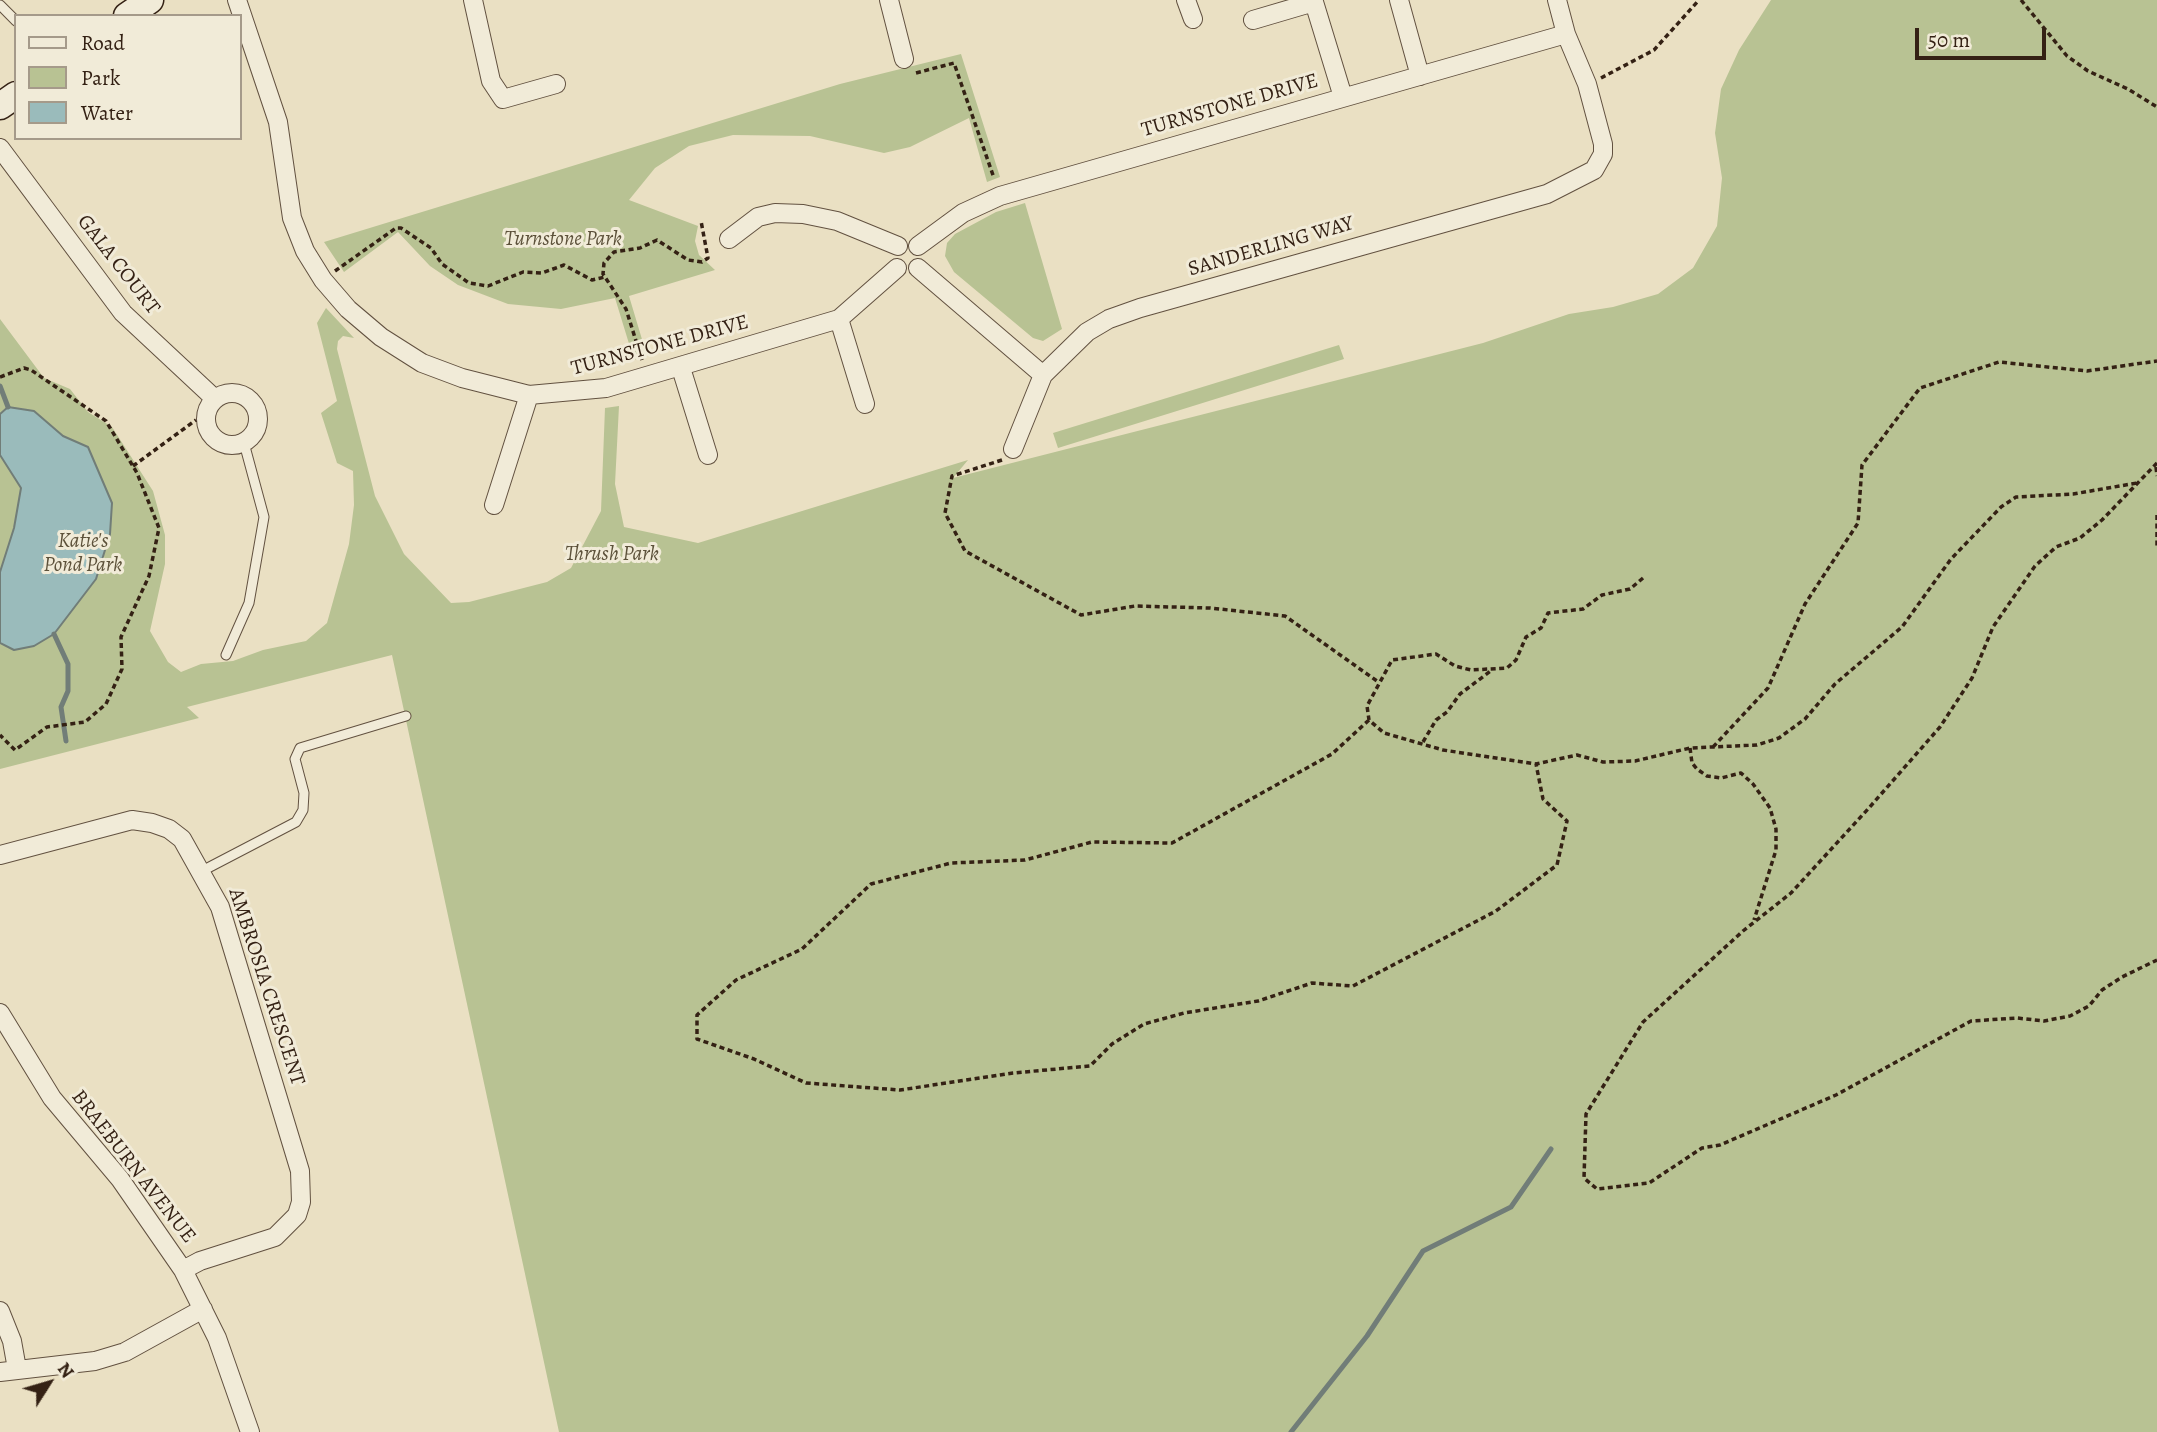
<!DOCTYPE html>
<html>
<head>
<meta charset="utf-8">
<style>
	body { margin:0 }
	#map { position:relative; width:2157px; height:1432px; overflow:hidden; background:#eae0c3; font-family:Alegreya,serif }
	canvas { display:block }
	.legend { position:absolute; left:14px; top:14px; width:228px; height:126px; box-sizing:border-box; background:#f1ebd8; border:2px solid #a59a8a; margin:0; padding:9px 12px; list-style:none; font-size:21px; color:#342114 }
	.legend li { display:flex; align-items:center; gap:14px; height:35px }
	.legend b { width:35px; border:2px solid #a59a8a }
	.north { position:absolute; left:14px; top:1348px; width:70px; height:70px; -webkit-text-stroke:5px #f1ebd8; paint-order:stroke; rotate:53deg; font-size:19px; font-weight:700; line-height:28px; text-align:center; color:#342114 }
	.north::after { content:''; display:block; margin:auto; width:24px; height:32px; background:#342114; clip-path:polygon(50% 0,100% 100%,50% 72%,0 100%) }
	.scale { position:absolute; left:1915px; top:28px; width:131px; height:32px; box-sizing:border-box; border:4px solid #342114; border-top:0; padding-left:9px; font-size:21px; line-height:24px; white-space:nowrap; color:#342114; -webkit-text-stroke:5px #f1ebd8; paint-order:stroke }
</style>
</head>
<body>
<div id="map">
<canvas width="2157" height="1432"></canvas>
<ul class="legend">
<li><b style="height:9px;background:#f1ebd8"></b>Road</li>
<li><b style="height:19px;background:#b8c293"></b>Park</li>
<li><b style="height:19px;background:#9abbbb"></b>Water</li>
</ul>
<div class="north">N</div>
<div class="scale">50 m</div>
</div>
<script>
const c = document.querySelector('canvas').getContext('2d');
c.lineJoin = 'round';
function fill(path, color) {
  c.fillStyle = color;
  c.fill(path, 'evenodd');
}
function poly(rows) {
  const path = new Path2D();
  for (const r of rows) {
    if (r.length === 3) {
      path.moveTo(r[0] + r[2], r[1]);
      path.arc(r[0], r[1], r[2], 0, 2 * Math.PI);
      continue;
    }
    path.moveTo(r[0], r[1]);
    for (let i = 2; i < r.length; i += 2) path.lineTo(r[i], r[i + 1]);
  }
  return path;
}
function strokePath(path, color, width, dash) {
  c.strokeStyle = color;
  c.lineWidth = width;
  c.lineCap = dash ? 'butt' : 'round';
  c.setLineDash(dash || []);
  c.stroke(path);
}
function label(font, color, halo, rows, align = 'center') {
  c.font = font + ' Alegreya,serif';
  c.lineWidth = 6;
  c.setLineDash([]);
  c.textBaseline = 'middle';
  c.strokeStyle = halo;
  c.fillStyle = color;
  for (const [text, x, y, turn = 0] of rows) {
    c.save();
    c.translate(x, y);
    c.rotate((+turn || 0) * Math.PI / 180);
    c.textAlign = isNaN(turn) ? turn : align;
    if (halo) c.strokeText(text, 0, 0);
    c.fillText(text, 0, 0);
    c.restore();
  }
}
const green = poly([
	[1771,0,2157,0,2157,1432,559,1432,392,655,187,707,199,718,0,769,0,319,44,378,70,389,88,412,112,427,153,491,165,535,165,564,150,631,168,662,181,672,201,664,233,661,263,650,306,641,327,623,349,544,354,505,353,471,337,463,321,413,337,401,317,323,326,308,354,338,343,336,338,341,337,349,375,496,404,554,451,603,469,602,547,582,571,568,601,511,605,408,619,406,615,484,624,527,698,543,968,460,953,478,1483,343,1569,314,1613,307,1658,294,1693,268,1717,226,1722,178,1715,133,1721,89,1739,50],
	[961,54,1000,177,987,182,969,118,910,147,884,153,810,136,733,135,689,146,655,168,629,200,698,226,695,241,699,255,715,270,629,296,647,356,634,360,615,298,561,309,508,304,458,285,430,266,398,232,344,272,324,242,840,84],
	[1025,203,1062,329,1043,341,1033,338,954,272,945,256,947,243,955,234,996,212],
	[1339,345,1344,359,1058,448,1053,433]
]);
const water = poly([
	[8,407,34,411,63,436,88,447,112,503,110,534,96,579,54,634,34,646,14,650,0,643,0,572,14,528,21,488,0,455,0,414,8,407]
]);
const stream = poly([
	[0,386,8,407],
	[54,634,68,664,68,691,61,707,66,741],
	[1291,1432,1367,1336,1423,1251,1511,1207,1551,1149]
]);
const path = poly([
	[2021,0,2067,56,2088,71,2128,89,2157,107],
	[916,73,954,63,994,178],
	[1601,78,1654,50,1699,0],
	[335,271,396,228,401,228,431,248,442,264,469,283,488,286,523,272,542,273,564,265,592,280,605,277],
	[642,360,626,309,603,274,604,263,614,252,640,248,657,240,688,260,702,262,708,258,701,221],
	[0,377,24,368,31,370,106,421,137,473,159,528,149,576,121,637,122,669,106,704,85,722,47,727,15,750,0,735],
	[1002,460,952,476,945,513,965,551,1081,615,1135,606,1210,608,1285,616,1377,681],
	[2157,463,2102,520,2080,538,2056,547,2035,566,1993,627,1972,678,1940,727,1868,809,1791,893,1743,931,1643,1022,1586,1114,1584,1178,1597,1189,1649,1183,1702,1148,1720,1145,1836,1095,1971,1021,2017,1018,2044,1021,2070,1016,2089,1006,2102,990,2122,977,2157,960],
	[133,466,196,420],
	[2156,467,2157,476],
	[2157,515,2157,548],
	[1643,578,1630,589,1602,595,1583,609,1548,613,1541,628,1526,637,1516,660,1507,668,1471,670,1455,666,1436,654,1392,660,1367,706,1369,720,1384,733,1443,750,1536,764,1577,755,1603,762,1635,761,1690,748,1757,745,1779,738,1805,719,1835,684,1902,627,1951,559,2001,507,2016,497,2073,494,2137,483],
	[1369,720,1332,754,1172,843,1092,842,1025,860,951,863,871,884,802,949,736,980,697,1015,697,1039,754,1059,806,1083,900,1090,1013,1073,1090,1066,1112,1044,1144,1024,1184,1013,1258,1001,1312,983,1353,986,1496,911,1557,865,1567,821,1543,799,1536,764],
	[1423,742,1436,720,1447,712,1460,694,1492,670],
	[1713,747,1768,688,1805,604,1858,523,1862,465,1920,388,1999,362,2087,371,2157,361],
	[1690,748,1692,763,1697,769,1707,776,1721,778,1741,773,1753,784,1770,808,1776,829,1776,850,1754,920]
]);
const service = poly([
	[0,5,16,21],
	[226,655,249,603,264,517,244,443],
	[202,871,296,822,303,810,304,793,295,759,300,748,406,716]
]);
const minor = poly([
	[237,0,278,122,292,218,305,251,323,280,348,309,381,337,422,363,462,378,529,395,606,388,839,319,897,268],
	[473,0,491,81,503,99,556,84],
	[889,0,904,59],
	[1186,0,1193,19],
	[1399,0,1420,76],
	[1253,20,1314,2,1343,97],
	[0,148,123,313,214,398],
	[729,239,758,217,775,213,803,214,837,221,898,246],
	[918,246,963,213,1000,196,1566,34],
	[918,268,1043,375],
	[839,319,865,404],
	[681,368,708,455],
	[232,419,26],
	[1013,449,1043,375,1087,332,1109,319,1140,308,1547,194,1594,170,1603,154,1603,144,1587,84,1566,34,1557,0],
	[494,505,529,395],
	[0,855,132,820,152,823,169,829,182,839,220,907,300,1171,301,1202,297,1215,275,1237,200,1261,183,1270],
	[0,1013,52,1098,120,1179,183,1270,217,1338,250,1432],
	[0,1311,12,1341,17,1369],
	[0,1372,95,1361,125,1352,203,1309]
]);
const secondary = poly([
	[127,16,150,0],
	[0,106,16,95]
]);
const streetNames = [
	["TURNSTONE DRIVE",1230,106,-16],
	["SANDERLING WAY",1271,247,-16],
	["GALA COURT",118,265,52],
	["TURNSTONE DRIVE",660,346,-15],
	["AMBROSIA CRESCENT",266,987,72],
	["BRAEBURN AVENUE",133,1167,52]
];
const parkNames = [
	["Turnstone Park",563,240],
	["Katie's",83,542],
	["Pond Park",83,566],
	["Thrush Park",612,555]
];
fill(green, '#b8c293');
fill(water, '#9abbbb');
strokePath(water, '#717d78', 2);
strokePath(stream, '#717d78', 5);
strokePath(service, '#625140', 11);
strokePath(minor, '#625140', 20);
strokePath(secondary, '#342114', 29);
strokePath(path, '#342114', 3.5, [5, 3.5]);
strokePath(service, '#f1ebd8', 9);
strokePath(minor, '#f1ebd8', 18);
strokePath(secondary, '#f1ebd8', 26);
label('21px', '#342114', '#f1ebd8', streetNames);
label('italic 21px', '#5c513a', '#f1ebd8', parkNames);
</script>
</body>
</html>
